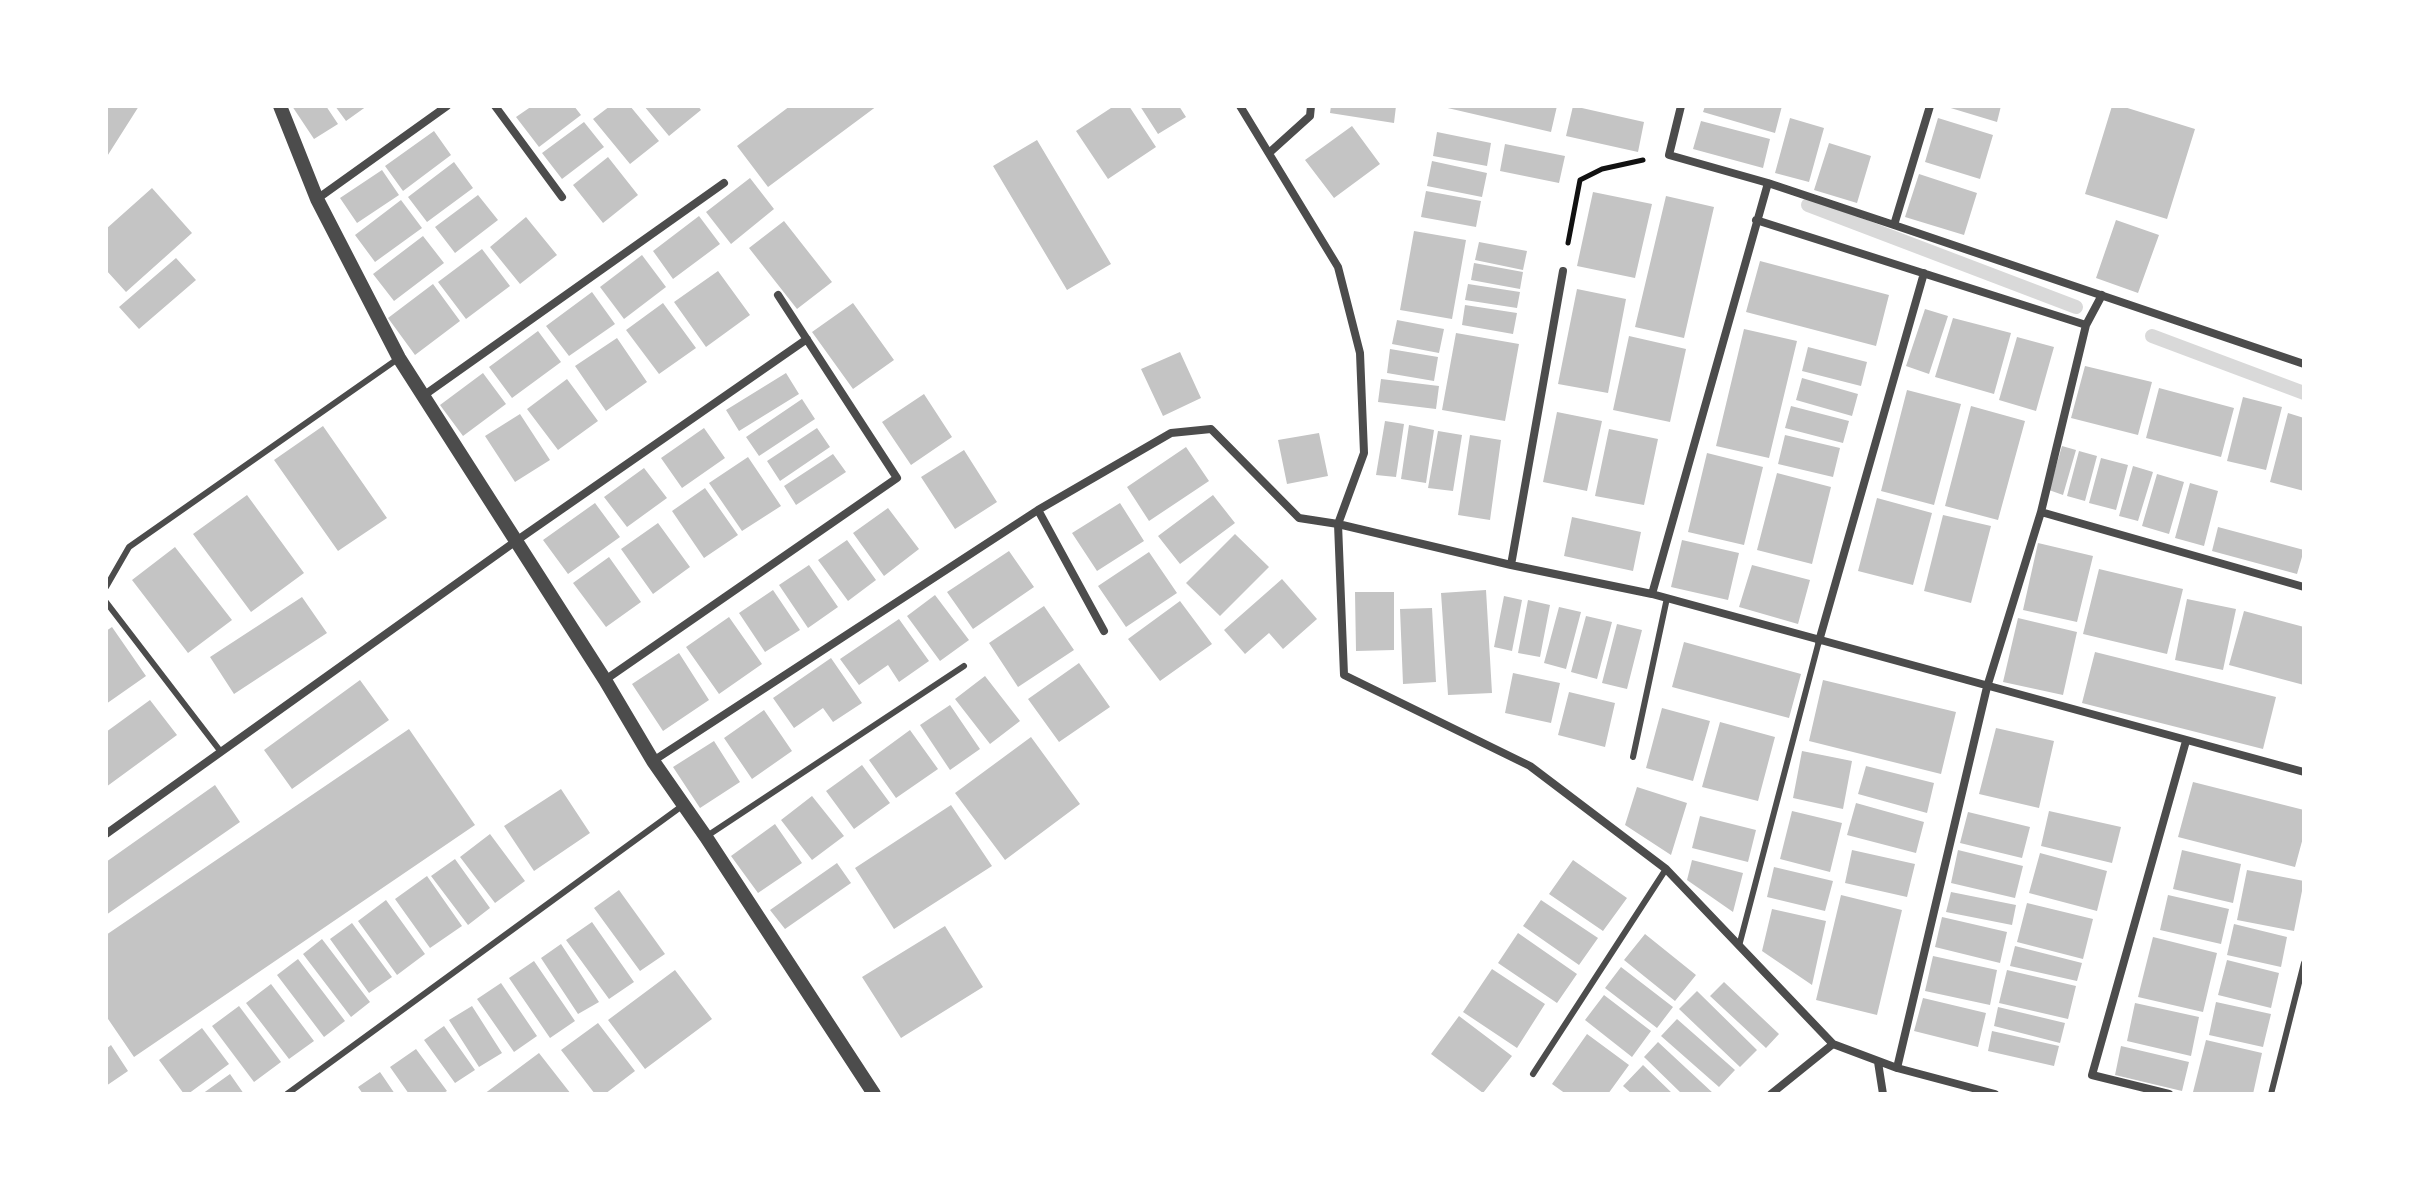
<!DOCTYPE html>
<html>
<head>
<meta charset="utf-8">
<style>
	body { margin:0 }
	#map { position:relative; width:2410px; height:1200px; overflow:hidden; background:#fff; font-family:"Nunito Sans",sans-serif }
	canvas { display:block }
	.frame { position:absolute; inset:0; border:108px solid #fff; pointer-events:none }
</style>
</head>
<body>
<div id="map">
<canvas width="2410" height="1200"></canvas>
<div class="frame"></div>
</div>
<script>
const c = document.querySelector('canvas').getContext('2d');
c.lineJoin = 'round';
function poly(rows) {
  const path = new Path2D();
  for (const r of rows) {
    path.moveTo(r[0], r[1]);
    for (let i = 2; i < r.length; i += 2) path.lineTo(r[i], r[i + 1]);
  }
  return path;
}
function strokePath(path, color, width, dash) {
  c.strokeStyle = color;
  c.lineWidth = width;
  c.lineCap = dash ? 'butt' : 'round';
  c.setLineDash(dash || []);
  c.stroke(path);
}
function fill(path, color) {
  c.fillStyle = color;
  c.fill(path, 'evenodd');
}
const stream = poly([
	[1808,205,2076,307],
	[2152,336,2304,393]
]);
const building = poly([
	[106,106,139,106,106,158],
	[292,106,326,106,338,124,314,139],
	[335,106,367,106,346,121],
	[532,106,574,106,581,115,539,147,516,117],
	[610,106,630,106,659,141,630,164,593,119],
	[644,106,698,106,701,110,669,136],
	[790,106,877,106,768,187,737,146],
	[1114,106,1129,106,1156,147,1108,179,1076,131],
	[1140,106,1179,106,1186,117,1158,134],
	[1331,106,1396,106,1394,123,1330,113],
	[1439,106,1557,106,1551,132],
	[1573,106,1644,122,1638,152,1566,136],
	[1705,106,1782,106,1775,133,1703,112],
	[1944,106,2001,106,1997,122],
	[2112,106,2121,106,2195,129,2167,219,2085,194],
	[1790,118,1824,128,1809,182,1775,173],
	[1938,118,1993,135,1980,179,1925,162],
	[1701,121,1770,139,1763,168,1693,149],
	[584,122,604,147,562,179,542,153],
	[1352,126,1380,164,1334,198,1305,160],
	[434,131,451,155,403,191,385,166],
	[1437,132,1491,143,1487,166,1433,156],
	[1037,140,1111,264,1067,290,993,166],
	[1829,143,1871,156,1857,203,1814,190],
	[1505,144,1565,156,1559,183,1500,171],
	[608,157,638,195,603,223,573,185],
	[1432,161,1487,173,1482,197,1427,186],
	[454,162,473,188,427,222,408,197],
	[382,170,399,195,357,223,340,198],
	[1919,174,1977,193,1964,235,1905,217],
	[750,178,774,209,731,244,706,212],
	[152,188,192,233,126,292,106,270,106,229],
	[1426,191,1481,201,1476,227,1421,217],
	[1593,192,1652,204,1635,278,1577,266],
	[478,195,498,220,455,253,435,227],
	[1666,196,1714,207,1684,338,1635,327],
	[401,200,422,228,375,262,355,235],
	[699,216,720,244,673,279,653,251],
	[526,217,557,255,520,284,490,247],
	[2116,220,2159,235,2138,293,2096,278],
	[784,221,832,282,797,309,749,248],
	[1414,231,1466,240,1452,319,1400,310],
	[423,236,444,263,394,301,373,274],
	[1479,242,1527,251,1523,270,1475,260],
	[482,249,510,286,466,319,438,282],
	[642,255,666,287,624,319,600,287],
	[176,258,196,280,139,329,119,307],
	[1760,261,1889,295,1876,346,1746,312],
	[1474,263,1523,272,1520,289,1471,280],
	[718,271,750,315,706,347,674,302],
	[433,284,460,321,415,355,388,318],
	[1468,284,1520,292,1517,308,1465,300],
	[1577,289,1626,299,1608,393,1558,384],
	[592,292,615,324,569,356,546,326],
	[663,303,696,348,659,374,626,330],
	[853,303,894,360,853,389,812,332],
	[1465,305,1517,313,1513,334,1462,325],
	[1925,309,1948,316,1929,374,1906,366],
	[1953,318,2011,333,1994,394,1935,377],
	[1397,320,1444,329,1439,353,1392,344],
	[1744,329,1797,341,1769,458,1716,446],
	[538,331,561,362,512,398,489,367],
	[1456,333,1519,344,1505,421,1442,410],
	[1629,336,1686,349,1670,422,1613,410],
	[2017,337,2054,347,2036,411,1999,400],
	[617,338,647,382,606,411,575,366],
	[1808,347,1867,362,1861,386,1802,371],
	[1390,349,1438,357,1434,381,1387,373],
	[1180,352,1201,398,1163,416,1141,369],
	[2085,366,2152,382,2138,435,2071,418],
	[483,373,506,404,463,436,440,405],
	[786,373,799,394,739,431,726,410],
	[1802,378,1858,394,1852,416,1796,400],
	[567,379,598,421,558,450,527,409],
	[1381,379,1439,386,1436,409,1378,402],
	[2159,388,2234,408,2221,457,2146,438],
	[1907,390,1961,404,1934,505,1881,491],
	[924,394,952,437,911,465,882,422],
	[2243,397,2282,407,2266,470,2227,461],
	[802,399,815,419,759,456,746,437],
	[1791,406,1849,421,1843,443,1785,428],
	[1971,406,2025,421,1998,520,1945,506],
	[1557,412,1602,421,1587,491,1543,482],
	[2288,413,2304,418,2304,491,2270,482],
	[520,414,550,460,515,482,485,436],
	[1385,421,1404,424,1396,477,1376,475],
	[1409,425,1434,430,1426,483,1401,479],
	[323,426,387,518,338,551,274,460],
	[704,428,725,458,682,488,661,458],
	[817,428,830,447,780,481,767,461],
	[1609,429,1658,439,1644,505,1595,496],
	[1438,431,1462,435,1453,491,1428,488],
	[1319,433,1328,476,1287,484,1278,440],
	[1470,435,1501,440,1490,520,1458,515],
	[1785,435,1840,448,1833,477,1778,464],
	[2062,446,2076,450,2063,495,2049,490],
	[1186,447,1209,481,1149,521,1127,487],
	[964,450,997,502,955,529,921,477],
	[2079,451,2097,456,2085,501,2067,496],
	[1707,453,1763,467,1744,545,1688,532],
	[833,454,846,472,796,505,784,486],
	[748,457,781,506,742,531,709,483],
	[2101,458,2128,465,2116,510,2089,503],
	[2133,466,2153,472,2138,521,2119,516],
	[644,468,667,498,627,527,604,497],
	[1777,473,1831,487,1812,564,1757,550],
	[2157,474,2184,482,2169,534,2142,526],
	[2190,483,2218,491,2204,546,2175,538],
	[705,488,738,535,704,558,672,511],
	[247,495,304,573,251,612,193,534],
	[1213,495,1235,523,1180,564,1158,536],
	[1877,498,1932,513,1913,585,1858,571],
	[595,503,620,537,568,574,543,540],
	[1120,503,1144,541,1097,571,1072,533],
	[888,508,919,549,884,576,853,533],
	[1943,515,1991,526,1971,603,1924,591],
	[1572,517,1641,532,1633,571,1564,556],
	[658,523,690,567,653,594,621,549],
	[2218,527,2304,550,2297,574,2212,551],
	[1235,534,1269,567,1220,616,1186,583],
	[847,540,876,580,848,601,818,560],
	[1682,540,1739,553,1728,600,1671,587],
	[2038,543,2093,556,2077,622,2023,610],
	[175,547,232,620,188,653,132,580],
	[1009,551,1034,587,973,629,947,592],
	[1149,552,1177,593,1126,627,1098,586],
	[609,557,641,602,606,627,573,583],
	[809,565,838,607,808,628,779,585],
	[1752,565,1810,580,1798,624,1739,607],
	[2099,569,2183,589,2167,654,2083,634],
	[1282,579,1317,619,1283,649,1269,633,1245,654,1224,630],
	[773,590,800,630,765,652,739,613],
	[1486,590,1492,693,1448,695,1441,593],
	[1355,592,1394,592,1394,650,1356,651],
	[935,595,969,640,940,661,907,616],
	[1504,596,1522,600,1512,651,1494,647],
	[302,597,327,633,234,694,210,657],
	[2187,599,2236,609,2223,670,2175,660],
	[1528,600,1550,605,1540,657,1518,653],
	[1180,601,1212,644,1160,681,1128,639],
	[1044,606,1074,650,1018,687,989,643],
	[1559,607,1581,612,1566,669,1544,663],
	[1432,608,1436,682,1403,684,1400,609],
	[2244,611,2304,627,2304,685,2229,665],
	[1586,616,1612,622,1597,679,1571,672],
	[729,617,762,664,719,694,686,647],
	[2018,618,2077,632,2063,695,2003,682],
	[899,619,929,661,899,682,888,665,859,685,840,659],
	[1617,624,1642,630,1627,689,1602,683],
	[112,627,146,676,106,704,106,631],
	[1684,642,1801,674,1789,718,1672,687],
	[2095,652,2276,697,2263,749,2082,703],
	[679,653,709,700,663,731,632,684],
	[831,658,862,703,833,722,823,708,794,728,773,698],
	[1079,663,1110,707,1059,742,1028,699],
	[1513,673,1560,683,1551,723,1505,713],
	[985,676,1020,721,990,744,955,699],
	[360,680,389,720,292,789,264,750],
	[1823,680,1956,712,1941,774,1809,741],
	[1569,692,1615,703,1605,747,1558,735],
	[150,700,177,735,106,787,106,732],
	[950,705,980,749,950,770,920,725],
	[1662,708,1710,721,1693,781,1646,768],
	[764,710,792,751,752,779,724,738],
	[1720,722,1775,737,1758,801,1702,787],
	[1996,728,2054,741,2039,808,1979,794],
	[409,729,475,825,134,1057,106,1016,106,935],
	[910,730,938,769,896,798,869,760],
	[1031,737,1080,804,1005,860,955,793],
	[714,741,740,782,700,808,673,767],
	[1802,751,1852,761,1843,809,1793,798],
	[862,765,890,803,854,829,826,791],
	[1866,766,1934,783,1927,813,1858,794],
	[2193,782,2304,810,2304,834,2295,867,2178,837],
	[215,785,240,822,106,915,106,862],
	[1637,787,1687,803,1671,855,1625,825],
	[561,789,590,833,534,871,504,826],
	[812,796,844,836,812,860,781,820],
	[1856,803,1924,822,1916,853,1847,835],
	[951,805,992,866,894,929,855,868],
	[1792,811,1842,823,1830,872,1780,859],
	[2049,811,2121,827,2112,863,2041,846],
	[1968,812,2030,827,2022,858,1960,843],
	[1700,816,1756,830,1748,862,1692,848],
	[775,824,802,863,758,893,731,856],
	[490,834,525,881,495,903,460,857],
	[1852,850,1915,864,1907,897,1845,883],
	[1958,850,2023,866,2015,898,1951,883],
	[2182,850,2241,864,2233,903,2173,889],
	[2040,853,2107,871,2097,911,2029,893],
	[455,859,490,908,468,925,431,876],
	[1573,860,1627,898,1603,931,1549,894],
	[1692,860,1743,873,1733,912,1687,880],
	[837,863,851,883,785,929,770,910],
	[1774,867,1833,881,1825,911,1767,897],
	[2247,870,2304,881,2294,931,2237,920],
	[427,876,462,926,430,948,395,899],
	[619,890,665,954,640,971,594,908],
	[1951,892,2016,905,2012,925,1946,912],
	[1841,895,1902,910,1877,1015,1816,1000],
	[2168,895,2229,909,2221,944,2160,930],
	[386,900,425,954,397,975,358,921],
	[1541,900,1598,938,1579,965,1523,926],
	[2027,903,2093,919,2083,959,2017,942],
	[1772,909,1826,921,1812,985,1762,951],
	[1942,917,2007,932,2000,963,1935,947],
	[592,922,634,982,609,999,566,940],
	[352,923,392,977,369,993,330,939],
	[2234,924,2287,937,2281,967,2227,955],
	[945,926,983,987,901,1038,862,977],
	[1518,933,1577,974,1557,1003,1498,963],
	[1645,934,1696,975,1675,1001,1624,960],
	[2153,937,2217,953,2203,1012,2138,997],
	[322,939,370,1002,351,1017,303,954],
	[561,944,599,1002,578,1014,541,958],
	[2015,946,2082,963,2077,981,2010,966],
	[1933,956,1997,970,1990,1005,1925,991],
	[298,959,345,1021,324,1037,277,975],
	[2227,960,2279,973,2271,1008,2218,995],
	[534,961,575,1021,550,1038,509,978],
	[1621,967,1673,1007,1657,1028,1605,988],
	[1492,969,1545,1004,1517,1048,1463,1012],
	[675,970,712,1019,645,1069,608,1020],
	[2007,970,2076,986,2068,1019,1999,1003],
	[1724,982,1779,1034,1766,1048,1710,996],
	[501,983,537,1036,514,1052,477,999],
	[271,984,314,1041,289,1059,246,1003],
	[1697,991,1757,1050,1740,1067,1679,1009],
	[1604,995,1651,1031,1632,1057,1585,1020],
	[1923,998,1986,1013,1978,1047,1914,1031],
	[2216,1002,2271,1014,2263,1047,2209,1035],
	[2135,1003,2199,1017,2191,1056,2127,1041],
	[239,1006,281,1062,254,1082,212,1026],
	[472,1006,502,1053,479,1067,449,1020],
	[1998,1007,2065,1023,2060,1043,1994,1026],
	[1459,1016,1512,1056,1483,1093,1431,1054],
	[1677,1019,1735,1070,1719,1087,1661,1036],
	[598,1023,635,1071,605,1094,595,1094,561,1050],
	[444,1026,475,1070,455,1083,424,1040],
	[202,1028,229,1064,188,1094,184,1094,159,1060],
	[1992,1031,2059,1046,2054,1066,1988,1051],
	[1587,1034,1629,1065,1608,1094,1566,1094,1552,1084],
	[2206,1040,2262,1053,2253,1094,2204,1094,2193,1092],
	[1658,1042,1714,1094,1682,1094,1644,1057],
	[111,1045,128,1071,106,1086,106,1049],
	[2121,1046,2189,1062,2182,1091,2115,1075],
	[416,1049,447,1091,442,1094,409,1094,390,1067],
	[539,1053,571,1094,484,1094],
	[1643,1065,1673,1094,1632,1094,1623,1086],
	[380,1072,395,1094,363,1094,358,1087],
	[230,1074,244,1094,202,1094]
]);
const path = poly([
	[1568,243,1580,180,1602,169,1643,160]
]);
const service = poly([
	[106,587,129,547,399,358],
	[106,602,221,752],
	[1633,757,1667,598],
	[707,836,964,666],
	[1739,946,1819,641],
	[1533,1074,1666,869],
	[287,1094,682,806],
	[2271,1094,2304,963]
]);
const minor = poly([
	[495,106,562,197],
	[1240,106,1338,267,1360,353,1364,453,1338,524,1344,675,1530,766,1666,869,1833,1044,1897,1068,1995,1094],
	[1681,106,1669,155,1768,183,1894,225,2304,364],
	[1269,153,1310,116,1311,106],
	[317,199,447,106],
	[1756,220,2086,325],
	[1894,225,1930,106],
	[423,396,724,183],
	[1038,510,1104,631],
	[2041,512,2304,587],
	[1511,565,1563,271],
	[1652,594,1768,183],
	[1819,641,1924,273],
	[605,680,897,478,778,295],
	[653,761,1038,510,1171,433,1211,429,1299,518,1338,524,1511,565,1652,594,2304,772],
	[106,834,516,541,807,339],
	[1878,1062,1883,1094],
	[1897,1068,1987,687,2041,512,2086,325,2102,295],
	[1771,1094,1833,1044],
	[2169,1094,2092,1075,2186,741]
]);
const tertiary = poly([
	[280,106,317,199,399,358,605,680,653,761,706,837,874,1094]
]);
strokePath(stream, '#d9d9d9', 14);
fill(building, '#c4c4c4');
strokePath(path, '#111', 5);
strokePath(service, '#4c4c4c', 6);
strokePath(minor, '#4c4c4c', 8);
strokePath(tertiary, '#4c4c4c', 14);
</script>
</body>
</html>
